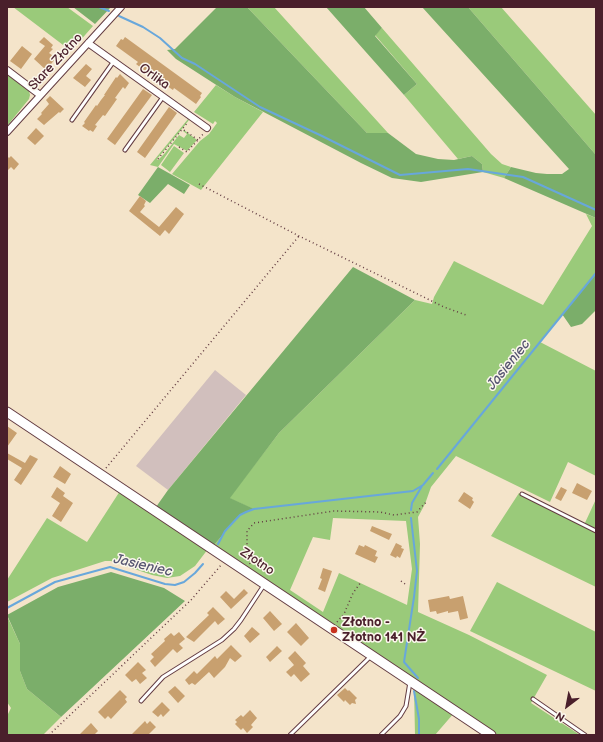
<!DOCTYPE html>
<html>
<head>
<meta charset="utf-8">
<style>
	body { margin:0 }
	#map { position:relative; width:603px; height:742px; overflow:hidden; background:#f4e4ca; font-family:"Balsamiq Sans",sans-serif }
	canvas { display:block }
	.frame { position:absolute; inset:0; border:8px solid #4a1f2b; pointer-events:none }
	.north { position:absolute; left:547px; top:686px; width:40px; height:40px; -webkit-text-stroke:3px #fbf7ec; paint-order:stroke; rotate:212deg; font-size:11px; font-weight:700; line-height:16px; text-align:center; color:#4a1f2b }
	.north::after { content:''; display:block; margin:auto; width:14px; height:18px; background:#4a1f2b; clip-path:polygon(50% 0,100% 100%,50% 72%,0 100%) }
</style>
</head>
<body>
<div id="map">
<canvas width="603" height="742"></canvas>
<div class="frame"></div>
<div class="north">N</div>
</div>
<script>
const c = document.querySelector('canvas').getContext('2d');
c.lineJoin = 'round';
function fill(path, color) {
  c.fillStyle = color;
  c.fill(path, 'evenodd');
}
function poly(rows) {
  const path = new Path2D();
  for (const r of rows) {
    path.moveTo(r[0], r[1]);
    for (let i = 2; i < r.length; i += 2) path.lineTo(r[i], r[i + 1]);
  }
  return path;
}
function strokePath(path, color, width, dash) {
  c.strokeStyle = color;
  c.lineWidth = width;
  c.lineCap = dash ? 'butt' : 'round';
  c.setLineDash(dash || []);
  c.stroke(path);
}
function label(font, color, halo, rows, align = 'center') {
  c.font = font + ' "Balsamiq Sans",sans-serif';
  c.lineWidth = 3;
  c.setLineDash([]);
  c.textBaseline = 'middle';
  c.strokeStyle = halo;
  c.fillStyle = color;
  for (const [text, x, y, turn = 0] of rows) {
    c.save();
    c.translate(x, y);
    c.rotate((+turn || 0) * Math.PI / 180);
    c.textAlign = isNaN(turn) ? turn : align;
    if (halo) c.strokeText(text, 0, 0);
    c.fillText(text, 0, 0);
    c.restore();
  }
}
const industrial = poly([
	[215,370,246,395,168,490,136,466]
]);
const green = poly([
	[13,7,67,7,93,26,71,51],
	[247,7,274,7,388,133,367,133],
	[468,7,501,7,596,115,596,155],
	[382,28,491,154,502,164,511,167,504,178,483,172,482,164,472,156,458,159,404,95,417,84,375,35],
	[7,74,29,91,30,95,29,99,7,126],
	[216,85,235,97,263,112,201,190,172,174,200,141,209,134,217,123,215,121,213,124,194,112],
	[188,119,189,120,182,129,157,159,158,160,165,153,179,135,184,138,187,134,183,131,184,130,197,140,187,151,174,144,158,167,150,165],
	[174,146,184,153,170,172,161,165],
	[586,214,596,218,596,273,540,342,596,371,596,476,568,462,550,502,456,456,431,487,425,504,418,517,420,544,418,612,469,635,547,675,531,703,580,735,497,735,214,545,240,515,253,509,229,498,279,433,415,300,432,304,434,297,454,261,543,305,592,226],
	[333,518,406,521,412,569,407,605,339,573,323,612,290,590,313,537,330,540],
	[120,491,208,549,195,566,180,576,167,578,152,575,111,561,105,561,52,578,7,602,7,580,47,518,87,542],
	[519,493,584,525,596,499,596,587,491,536],
	[497,582,596,632,596,691,470,631],
	[7,616,20,644,20,671,27,689,61,717,43,735,7,735,7,716,11,708,7,702],
	[414,687,454,713,435,735,415,735]
]);
const forest = poly([
	[73,7,111,7,95,24],
	[217,7,247,7,367,133,388,133,416,154,438,159,454,160,472,156,482,164,483,172,421,182,392,178,361,163,235,97,176,59,167,50,175,49],
	[326,7,364,7,382,28,375,36,417,84,404,95],
	[422,7,468,7,596,155,596,218,504,178,511,167,536,173,547,174,562,174,569,169],
	[158,167,190,185,184,194,168,184,150,203,138,195],
	[353,267,415,300,279,433,230,498,254,509,240,515,214,545,156,507,168,490],
	[596,273,596,310,582,324,571,327,562,314],
	[111,572,164,588,185,601,61,717,27,689,20,671,20,644,7,615,58,587]
]);
const stream = poly([
	[99,7,109,11],
	[119,16,143,27,160,38,182,58,195,64,260,107,322,136,400,175,468,169,523,177,596,210],
	[437,469,596,273],
	[411,510,412,503,422,486],
	[411,518,417,571,414,597,404,662,418,678],
	[218,544,225,531,240,515,246,512,254,509,413,491,423,485,433,473],
	[7,608,55,582,110,567,165,584,175,585,184,582,195,573,203,564],
	[414,691,419,719,419,735]
]);
const building = poly([
	[44,37,53,45,51,48,53,49,49,53,56,58,46,70,34,59,45,46,39,42],
	[125,37,202,93,200,96,201,97,196,104,174,88,173,90,164,84,166,81,147,68,145,71,136,64,138,62,116,46,121,39,123,40],
	[22,46,32,54,21,69,10,61],
	[86,64,92,69,86,76,91,80,85,87,73,78],
	[120,74,129,83,125,89,123,87,115,98,117,99,105,116,103,115,95,125,97,126,93,132,90,130,89,131,82,126,85,123,84,122,96,105,97,106,101,100,105,95,104,95,116,77,117,78],
	[143,89,152,95,115,145,107,139],
	[50,96,64,109,60,113,59,112,44,125,37,119,42,114,41,113,49,104,46,100],
	[169,107,177,113,145,158,137,152],
	[36,128,44,136,35,145,27,138],
	[7,156,9,158,11,156,19,164,14,170,11,167,7,171],
	[140,196,146,201,144,205,145,206,140,212,159,227,176,207,184,214,169,234,165,230,160,236,129,211],
	[7,426,17,433,7,447],
	[7,453,25,463,30,455,38,459,21,485,14,480,22,468,7,459],
	[60,466,71,474,65,484,53,477],
	[577,483,592,491,587,500,572,493],
	[57,487,65,493,63,496,73,503,61,522,52,516,60,503,51,497],
	[561,487,567,490,561,501,555,498],
	[464,492,473,498,472,500,474,502,470,509,458,501],
	[372,526,392,534,389,540,370,531],
	[396,543,402,546,401,548,404,549,400,558,397,556,396,558,390,555],
	[359,545,364,547,365,545,377,551,375,556,378,557,375,563,355,554],
	[323,568,332,571,325,592,318,589,322,579,320,578],
	[244,589,248,593,231,609,220,597,226,591,234,599],
	[449,596,450,599,463,596,468,618,460,620,458,611,448,613,448,611,437,614,436,611,430,612,428,600],
	[213,607,225,619,218,625,215,621,194,642,186,637,209,615,207,613],
	[270,611,282,624,274,631,263,618],
	[296,623,309,638,301,646,287,632],
	[252,627,260,634,250,643,244,636],
	[179,632,185,639,179,644,183,648,177,653,173,649,155,667,150,661,154,657,151,654,165,641,164,639,171,633,174,636],
	[231,645,242,656,235,662,230,658,225,667,214,678,209,672,195,685,192,683,189,685,185,680,194,671,197,674,215,656,217,659],
	[277,646,282,651,270,662,266,657],
	[295,651,306,663,303,666,310,674,301,682,294,674,291,677,286,672,294,665,288,658],
	[138,662,146,670,142,673,147,678,140,684,136,679,132,682,125,675],
	[175,686,185,696,178,703,168,692],
	[345,688,348,691,349,690,357,698,355,700,356,704,352,703,350,705,345,700,344,702,337,695],
	[120,690,127,697,125,699,127,702,111,719,108,716,105,719,98,712],
	[162,702,170,710,163,717,161,714,158,717,152,712],
	[250,710,257,718,251,725,253,727,247,733,243,728,241,730,235,724,237,722,235,720,241,715,243,717],
	[145,721,147,724,150,721,156,727,148,735,131,735],
	[91,723,98,731,94,735,79,735]
]);
const path = poly([
	[184,130,198,140],
	[179,147,187,152,204,133],
	[158,159,188,122],
	[199,184,299,236,444,307,466,315],
	[106,468,299,236],
	[250,564,247,550,247,531,254,523,334,511,380,512,394,515,417,512,427,501],
	[401,581,405,584],
	[337,622,344,614,353,593,361,582],
	[49,735,191,600,222,564]
]);
const lane = poly([
	[72,120,114,61],
	[125,150,163,97],
	[522,494,596,531],
	[533,699,585,735],
	[141,701,163,677,222,640,234,629,241,620,264,585],
	[290,735,370,657],
	[381,735,400,716,406,706,410,682]
]);
const street = poly([
	[88,43,207,128],
	[7,70,40,95],
	[7,132,121,7]
]);
const secondary = poly([
	[7,412,491,735]
]);
const markers = [
	[334,630,4,"#c8321e"]
];
const streetNames = [
	["Stare Złotno",56,62,-47],
	["Orlika",154,77,36],
	["Złotno",257,562,34]
];
const poiNames = [
	["Złotno -",342,623],
	["Złotno 141 NŻ",342,638]
];
const waterNames = [
	["Jasieniec",509,365,-51],
	["Jasieniec",143,566,13]
];
fill(industrial, '#d1bfbd');
fill(green, '#9aca7a');
fill(forest, '#7bae6a');
strokePath(stream, '#68a7db', 2);
fill(building, '#c8a06f');
strokePath(lane, '#643d43', 5);
strokePath(street, '#643d43', 8);
strokePath(secondary, '#643d43', 11);
strokePath(path, '#643d43', 1.5, [1, 3]);
strokePath(lane, '#fff', 3);
strokePath(street, '#fff', 6);
strokePath(secondary, '#fff', 9);
for (const [x, y, r, color] of markers) {
  const dot = new Path2D();
  dot.arc(x, y, r, 0, 2 * Math.PI);
  c.fillStyle = color;
  c.fill(dot);
  strokePath(dot, '#fbf7ec', 1.5);
}
label('13px', '#4a1f2b', '#fbf7ec', streetNames);
label('bold 13px', '#4a1f2b', '#fbf7ec', poiNames, 'left');
label('italic 14px', '#565571', '#fbf7ec', waterNames);
</script>
</body>
</html>
